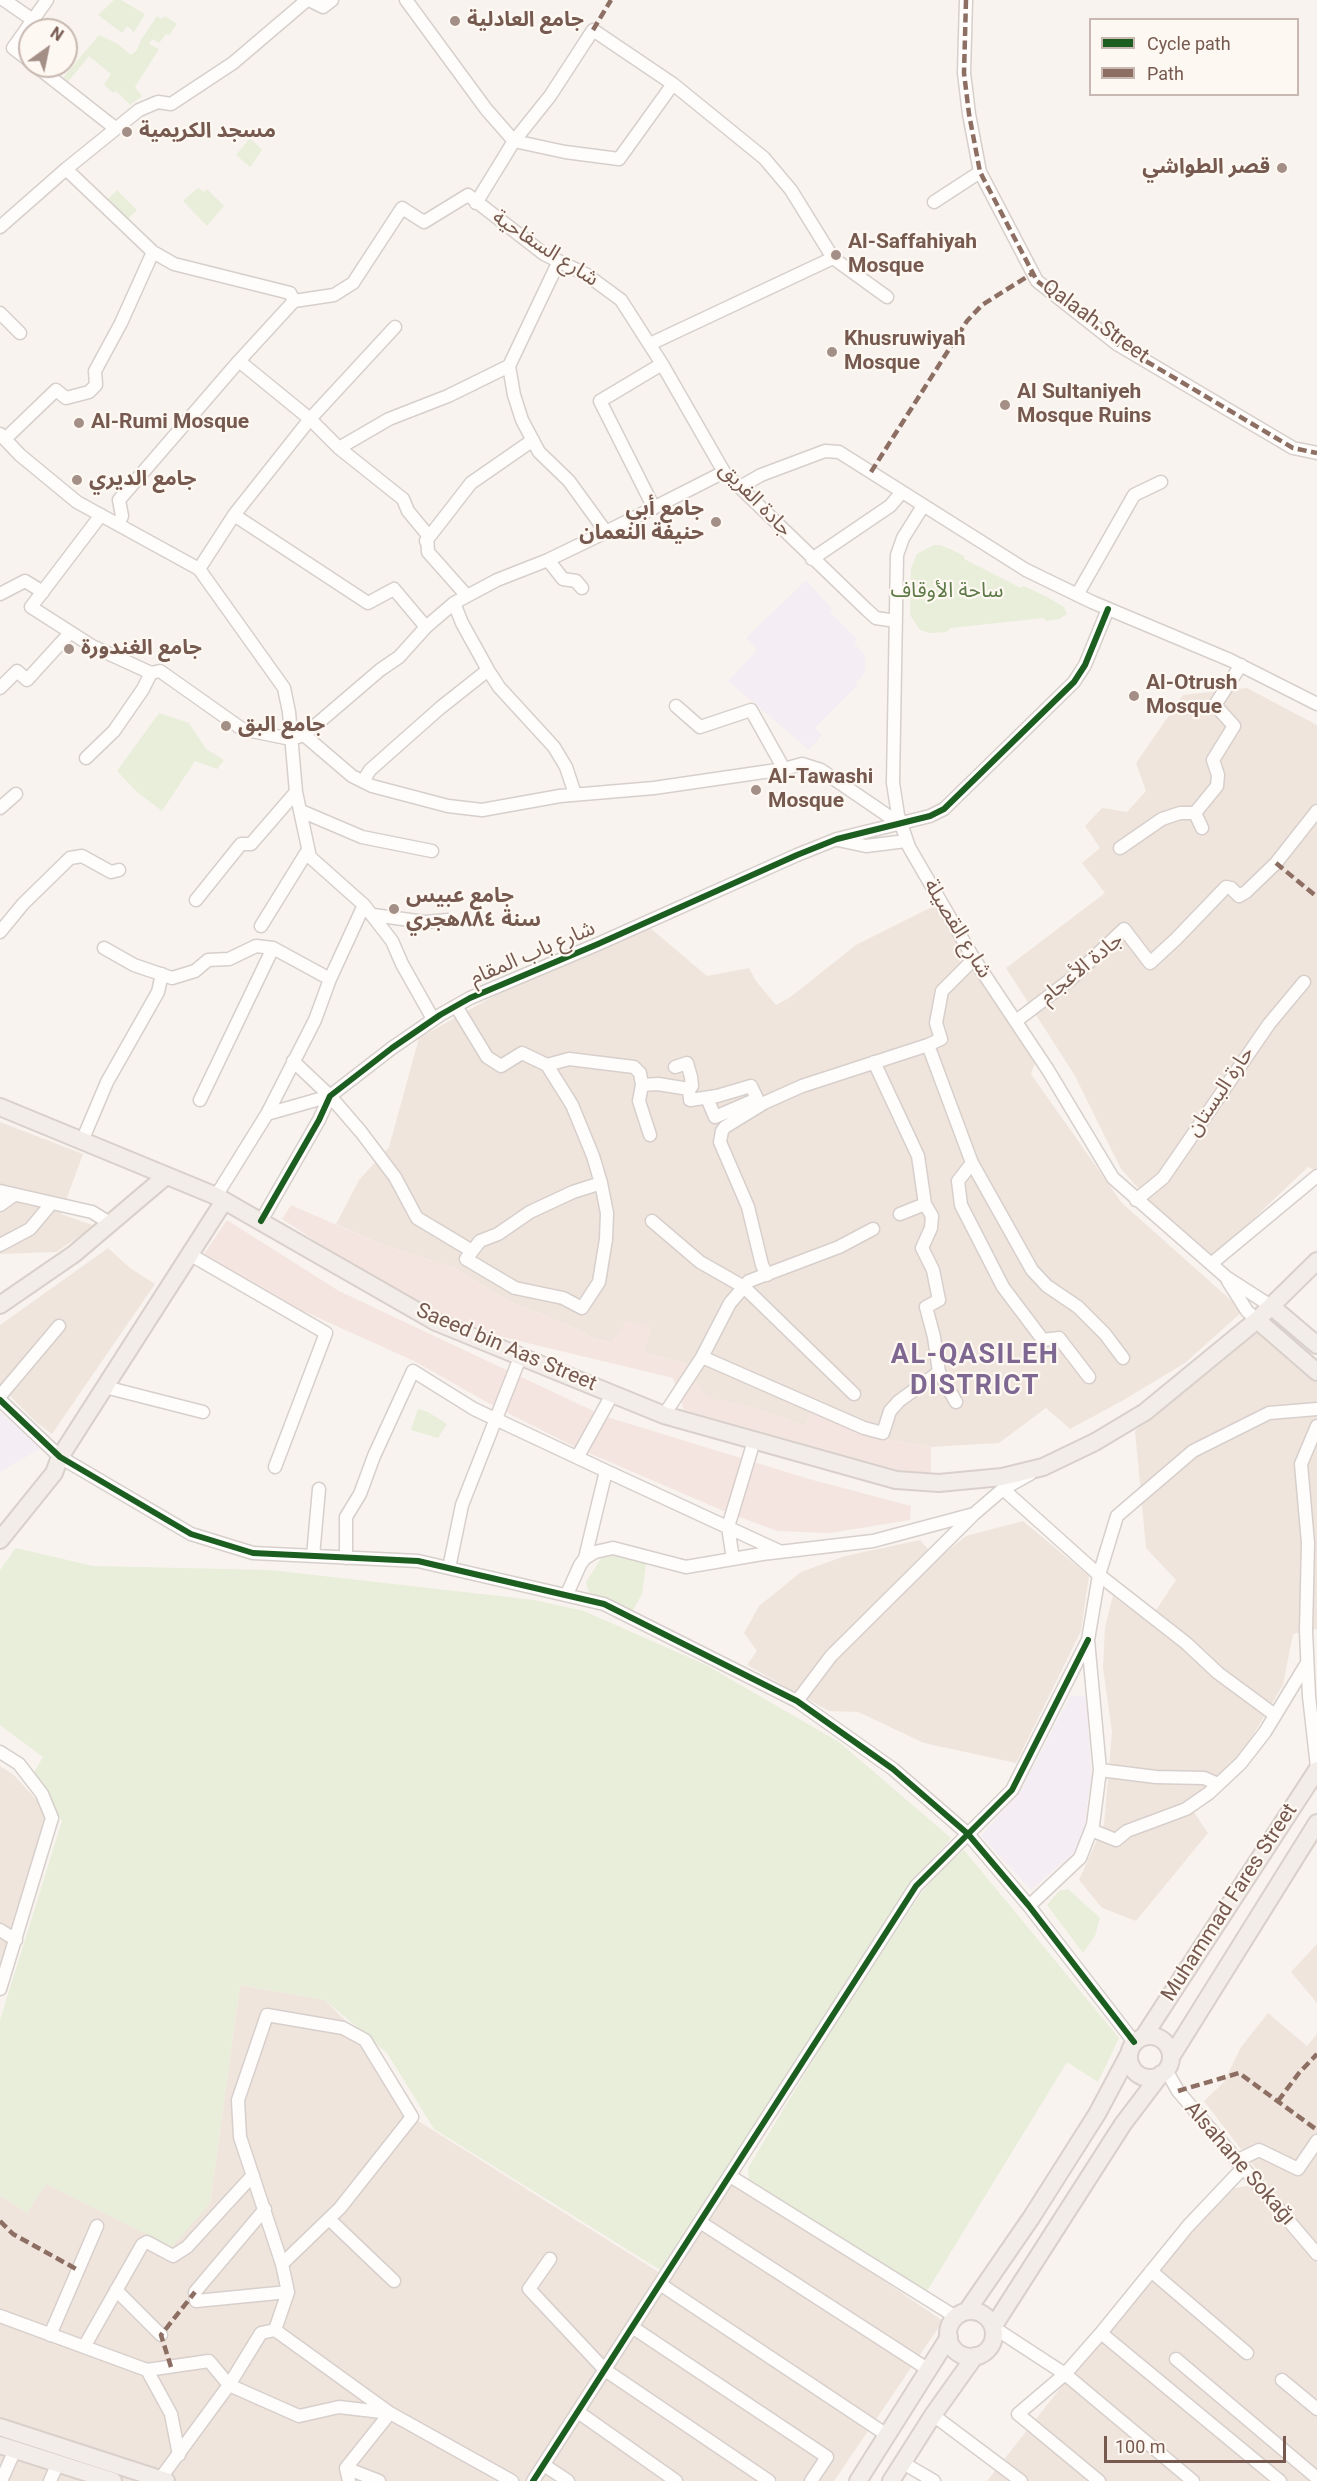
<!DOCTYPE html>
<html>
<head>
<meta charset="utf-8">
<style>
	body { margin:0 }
	#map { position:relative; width:1317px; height:2481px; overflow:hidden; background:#f8f3ee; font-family:Roboto,sans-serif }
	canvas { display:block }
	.legend { position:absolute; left:1089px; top:18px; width:210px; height:78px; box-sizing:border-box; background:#fef8f2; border:2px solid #c8b8b1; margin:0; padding:8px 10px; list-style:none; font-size:18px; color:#76594f }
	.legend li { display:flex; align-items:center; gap:12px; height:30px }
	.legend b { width:30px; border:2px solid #c8b8b1 }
	.north { position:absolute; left:18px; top:18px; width:60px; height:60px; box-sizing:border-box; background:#fef8f2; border:2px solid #c8b8b1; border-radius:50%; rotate:33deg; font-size:16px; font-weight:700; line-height:24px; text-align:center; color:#76594f }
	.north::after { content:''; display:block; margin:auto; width:21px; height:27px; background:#a48f87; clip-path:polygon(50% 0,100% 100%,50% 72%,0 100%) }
	.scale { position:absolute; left:1104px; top:2436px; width:182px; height:27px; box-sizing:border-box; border:3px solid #76594f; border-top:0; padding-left:8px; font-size:18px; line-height:21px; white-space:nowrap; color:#76594f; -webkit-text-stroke:4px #fef8f2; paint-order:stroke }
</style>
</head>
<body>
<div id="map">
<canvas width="1317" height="2481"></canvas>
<ul class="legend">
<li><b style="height:8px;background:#1b5e20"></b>Cycle path</li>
<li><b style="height:8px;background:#8d6e63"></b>Path</li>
</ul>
<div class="north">N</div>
<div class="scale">100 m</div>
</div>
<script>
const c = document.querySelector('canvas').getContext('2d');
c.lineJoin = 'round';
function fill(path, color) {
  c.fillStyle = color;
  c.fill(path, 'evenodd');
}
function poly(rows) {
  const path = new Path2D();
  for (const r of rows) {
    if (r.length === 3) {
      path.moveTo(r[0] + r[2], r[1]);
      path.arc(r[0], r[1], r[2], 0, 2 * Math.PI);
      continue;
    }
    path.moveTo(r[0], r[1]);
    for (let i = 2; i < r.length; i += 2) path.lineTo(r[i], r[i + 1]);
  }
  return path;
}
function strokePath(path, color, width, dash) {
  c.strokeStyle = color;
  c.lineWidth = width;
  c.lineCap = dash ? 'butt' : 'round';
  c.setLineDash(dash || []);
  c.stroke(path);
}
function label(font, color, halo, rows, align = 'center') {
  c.font = font + ' Roboto,"Noto Sans Arabic",sans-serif';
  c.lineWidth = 4.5;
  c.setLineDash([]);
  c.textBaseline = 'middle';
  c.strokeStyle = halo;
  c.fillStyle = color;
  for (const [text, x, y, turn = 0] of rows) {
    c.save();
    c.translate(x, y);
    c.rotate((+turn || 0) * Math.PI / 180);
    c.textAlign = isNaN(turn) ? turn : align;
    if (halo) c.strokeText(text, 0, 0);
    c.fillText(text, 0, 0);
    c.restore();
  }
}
const residential = poly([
	[1247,688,1317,725,1317,1171,1308,1167,1213,1257,1157,1209,1121,1169,1075,1076,1006,968,1105,893,1082,863,1100,848,1085,826,1102,808,1127,812,1146,791,1136,763,1183,695],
	[940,903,1040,1050,1031,1074,1122,1203,1243,1311,1185,1363,1122,1401,1070,1429,1046,1408,999,1443,931,1447,867,1436,811,1410,805,1426,752,1407,706,1398,686,1364,643,1352,651,1327,611,1343,595,1339,582,1331,504,1299,455,1268,380,1244,336,1224,359,1180,389,1147,419,1038,494,996,649,927,707,976,749,968,756,981,776,1005,789,998,856,945],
	[0,1122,83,1154,61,1214,95,1226,56,1252,0,1254],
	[108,1248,130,1268,155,1284,52,1434,37,1423,0,1386,0,1325],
	[1252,1327,1317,1379,1317,1629,1293,1634,1283,1685,1238,1760,1189,1805,1208,1833,1136,1921,1102,1908,1079,1880,1104,1824,1112,1732,1103,1668,1105,1627,1113,1596,1148,1622,1176,1580,1146,1548,1135,1431],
	[1023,1521,1089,1576,1081,1631,1016,1763,924,1743,858,1712,829,1711,747,1665,757,1651,744,1633,759,1606,801,1572,845,1556,920,1540,937,1559,966,1536],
	[0,1766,14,1775,48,1813,0,1990],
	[1317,1944,1317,2003,1291,1972],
	[240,1985,325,2000,365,2040,412,2117,665,2276,730,2176,943,2321,834,2481,0,2481,0,2195,27,2212,46,2183,210,2203],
	[1268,2013,1307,2046,1317,2034,1317,2481,987,2481,1122,2310,1228,2189,1267,2183,1204,2101,1224,2082,1241,2047]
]);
const commercial = poly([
	[291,1205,380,1244,455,1268,504,1299,582,1331,595,1339,611,1343,626,1321,651,1327,643,1352,686,1364,706,1397,752,1407,805,1426,811,1410,867,1436,931,1447,931,1472,909,1473,684,1410,673,1378,440,1322,282,1219],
	[227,1220,339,1291,604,1416,809,1479,911,1506,910,1520,830,1533,777,1531,726,1512,577,1448,492,1405,414,1361,301,1310,204,1254]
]);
const education = poly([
	[806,580,832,609,830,612,857,639,854,643,864,654,866,664,864,674,856,683,858,685,815,728,822,735,809,750,728,681,757,650,746,638],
	[0,1412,41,1448,0,1472],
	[1071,1695,1086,1697,1092,1782,1089,1789,1084,1833,1076,1851,1031,1890,981,1836,1022,1788]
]);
const green = poly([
	[114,0,121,0,145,14,134,32,127,26,122,33,98,15],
	[157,16,161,19,165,16,177,24,169,35,166,34,159,43,152,39,149,44,159,49,135,87,142,96,130,105,116,91,113,93,104,85,111,74,89,56,67,83,62,79,99,35,118,44,131,55,137,50,141,40],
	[250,138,262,150,250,167,236,155],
	[198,188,204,192,207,189,224,206,207,226,183,201],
	[117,190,137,210,125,222,104,203],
	[934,545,940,545,952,550,964,556,964,559,1021,588,1024,586,1047,597,1064,607,1067,614,1059,619,1046,621,1044,618,950,628,947,632,930,633,920,630,910,615,911,568,917,554],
	[159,713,189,723,206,749,224,760,217,769,195,761,162,811,137,792,117,771],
	[418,1409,428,1412,447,1424,438,1438,411,1430],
	[16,1548,93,1566,270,1570,534,1600,584,1611,706,1665,839,1742,951,1838,924,1869,887,1922,660,2270,434,2129,387,2053,325,2000,240,1985,210,2203,172,2247,46,2184,27,2213,0,2195,0,2020,62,1821,33,1774,43,1757,0,1725,0,1570],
	[615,1552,646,1564,642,1594,632,1612,590,1596,586,1582,602,1557],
	[964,1850,1119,2038,1098,2082,1067,2062,924,2296,758,2187,749,2180,748,2168,838,2019,922,1892,945,1866],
	[1068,1889,1100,1918,1095,1936,1083,1953,1047,1905,1059,1891]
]);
const minor = poly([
	[4,0,33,20],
	[309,0,323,7,332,0],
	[406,0,486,109,514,141,565,152,619,159,673,84],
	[966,0,964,73,969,114,980,172,1037,281,1117,344,1293,448,1317,453],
	[30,61,13,48,47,0],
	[36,66,115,128],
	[66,169,153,252,174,264,290,293,294,301,239,361,119,500,122,516,118,524],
	[934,202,980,172],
	[476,203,514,141,550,96,593,30,673,84,764,158,791,190,833,258,887,297],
	[0,227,66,169,139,110,158,102,171,104,233,63,307,0],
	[559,261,509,366,514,395,522,420,539,452,569,481,606,532],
	[294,301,334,295,353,283,402,208,424,222,468,195,544,254,587,275,621,300,662,364,724,472,866,609,876,618,896,621],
	[0,313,20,333],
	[650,344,833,258],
	[239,361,310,419,339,448,403,499,408,511,427,534,428,552,467,596],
	[0,434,20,455,77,502,199,569,284,688,289,712,296,792,310,857,364,905,330,979,315,1020,267,1114],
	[5,439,56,390,66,398,89,392,96,385,95,371,121,323,153,252],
	[339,448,389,419,448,396,509,366],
	[740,487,761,475,825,451,839,452,1026,570,1092,602,1230,660,1317,704],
	[923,506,903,538,897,555,893,783,898,815,909,847,974,959,1048,1070,1113,1178,1226,1277,1271,1306],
	[654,508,600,401,662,364],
	[101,515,31,607,92,646,151,673,160,671,242,729,291,739,304,735,380,670,399,657,426,627,454,603,497,580,548,560,606,532,724,472],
	[234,515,368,603,394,589,426,627],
	[426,541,471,483,533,440],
	[812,559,890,506,902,492],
	[548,560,563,579,576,581,582,588],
	[199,569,234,515,310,419,395,327],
	[0,594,25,581,43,592],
	[1077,595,1134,495,1161,482],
	[454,603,462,623,488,670,499,687,554,747,566,767,575,794],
	[0,688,17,671,27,680,69,634],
	[676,706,700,727,751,710,784,769],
	[304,735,352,776,372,786,448,806,482,810,560,796,654,788,784,769,802,764,821,770,900,824],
	[86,758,114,731,143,689,151,673],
	[363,781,370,770,440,708,488,670],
	[0,808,16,794],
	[301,811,362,837,432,851],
	[1195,813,1202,828],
	[838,840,866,846,906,841],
	[1120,848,1162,819,1180,813,1195,813,1217,786,1218,775,1213,760,1234,726,1215,705,1241,665],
	[196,900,241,844,251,844,296,792],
	[364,905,392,941,402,964,433,1019],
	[373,915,425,922,448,920],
	[261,926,308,850],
	[0,932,23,904,70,858,82,856,111,872,119,870],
	[104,948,134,965,172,978,195,971,208,960,229,959,256,946,273,948,330,979],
	[456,1006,487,1057,501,1066,522,1053,547,1065,572,1105,593,1156,601,1183,607,1213,606,1239,599,1282,582,1308,563,1298,515,1288,466,1259,480,1241,498,1234,530,1212,573,1192,601,1183],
	[1016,1021,1070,980,1124,929,1150,963,1176,939,1226,887,1231,888,1239,896,1246,892,1276,863,1317,811],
	[928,1045,941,1039,936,1023,942,991,974,959],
	[293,1061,330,1096,361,1132,395,1177,417,1218,472,1251],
	[874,1062,918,1156,925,1204,932,1216,931,1228,922,1248,933,1270,939,1300,926,1307,934,1337,939,1372,956,1402],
	[547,1065,569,1059,634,1067,640,1073,642,1085,658,1084,689,1089,690,1100,717,1096,751,1086,760,1105],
	[675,1067,687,1063,691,1077,692,1086,689,1089],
	[642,1085,639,1101,650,1135],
	[707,1098,715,1117,757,1099],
	[200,1100,273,948],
	[82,1141,107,1082,158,992,162,974],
	[972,1163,958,1181,961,1205,1003,1287,1043,1340,1059,1338,1089,1377],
	[0,1191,92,1212,110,1223],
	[216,1196,267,1114,330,1096],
	[1136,1200,1163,1178,1269,1024,1304,982],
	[0,1205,14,1195],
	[900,1214,925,1204],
	[261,1221,319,1120,330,1096,392,1048,440,1015,470,998,598,944,797,855,837,839,930,816,944,809,1074,682,1085,665,1108,609],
	[652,1221,700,1262,744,1287,854,1394],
	[0,1245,30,1229,51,1204],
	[191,1255,326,1333,275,1467],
	[1211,1264,1317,1176],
	[767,1275,762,1265,748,1207,720,1142,722,1131,725,1127,764,1103,802,1086,928,1045,972,1163,1032,1270,1047,1286,1078,1307,1105,1334,1123,1358],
	[1228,1281,1247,1311,1257,1320],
	[702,1357,864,1428,883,1433,890,1411,899,1401,939,1372],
	[105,1387,203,1412],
	[0,1396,59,1326],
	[0,1400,60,1457,191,1534,253,1553,418,1561,604,1604,797,1701,893,1769,968,1834,1029,1906,1134,2042],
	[664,1415,702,1357,730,1303,749,1281,839,1247,873,1229],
	[1317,1426,1301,1464,1308,1543,1306,1631,1309,1696,1317,1767],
	[578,1456,613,1393],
	[606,1471,779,1551],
	[1003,1489,1099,1575,1186,1643,1218,1673,1275,1715],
	[313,1556,319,1489],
	[346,1558,346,1517,360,1494,374,1456,413,1371,474,1409,606,1471,585,1558],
	[733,1559,728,1527,754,1441],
	[449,1568,462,1505,521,1355],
	[567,1594,580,1565,585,1558,595,1552,613,1548,686,1567,762,1554,873,1541,974,1514,1003,1489,1030,1474],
	[797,1701,831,1656,973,1515],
	[0,1752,19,1764,42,1794,52,1818,0,1989],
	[1100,1770,1156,1777,1204,1778,1218,1784],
	[1091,1830,1116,1840,1127,1831,1186,1809,1209,1793,1241,1763,1265,1732,1307,1663],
	[1029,1906,1080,1858,1093,1825,1100,1770,1088,1640,1099,1575,1117,1516,1193,1451,1269,1413,1317,1409],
	[0,1930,16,1940],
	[1166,2070,1178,2091,1317,2254],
	[1236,2161,1259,2150,1298,2169,1317,2141],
	[730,2176,956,2317],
	[265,2209,195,2292,196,2301,288,2292],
	[329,2219,394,2281],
	[700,2222,929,2370],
	[550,2259,529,2289,605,2370,769,2481],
	[1151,2271,1247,2353],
	[660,2284,887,2435],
	[116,2290,161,2335],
	[0,2316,147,2370,209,2361,229,2385,299,2416,339,2407,390,2413],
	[632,2327,827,2457,811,2481],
	[993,2327,1065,2374,1101,2333,1188,2226,1243,2168],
	[275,2330,390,2413,512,2481],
	[1101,2333,1280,2481],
	[50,2335,97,2226],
	[84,2347,142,2245,147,2242,173,2256,187,2247,253,2175],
	[1176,2359,1317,2478],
	[147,2370,171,2414,179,2455],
	[1282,2380,1317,2409],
	[578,2412,676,2481],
	[933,2415,1021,2481],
	[903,2463,934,2481],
	[544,2465,568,2481],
	[346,2468,379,2481],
	[160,2479,229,2385,261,2333,275,2330,288,2292,282,2264,240,2137,238,2100,267,2015,343,2028,365,2040,412,2117,340,2208,282,2264],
	[1,2481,15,2450],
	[50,2481,58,2463],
	[349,2481,346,2468,390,2413],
	[533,2481,916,1886,1012,1790,1088,1640],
	[1099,2481,1018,2414,1065,2374,1193,2481]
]);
const major = poly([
	[0,1107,216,1196,436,1322,664,1415,896,1480,939,1483,1002,1477,1043,1467,1095,1442,1145,1412,1257,1320,1317,1261],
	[0,1305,74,1254,166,1176],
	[1271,1306,1317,1345],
	[1257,1320,1317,1372],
	[0,1540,54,1473,60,1457,224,1201],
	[1144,2036,1317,1770],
	[1150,2057,21],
	[1171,2057,1317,1823],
	[967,2311,1031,2218,1097,2114,1129,2054],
	[971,2334,23],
	[993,2327,1123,2124,1161,2074],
	[0,2427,166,2481],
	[0,2445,113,2481],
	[858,2481,949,2337],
	[891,2481,933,2415,975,2356]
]);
const quiet = poly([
	[966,0,964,73,969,114,980,172,1037,281,1117,344,1293,448,1317,453],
	[593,30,611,0],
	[871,472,967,321,982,305,1033,273],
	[1276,863,1317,897],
	[1178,2091,1239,2073,1317,2130],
	[1278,2101,1299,2073,1317,2054],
	[0,2221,13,2234,78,2270],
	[171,2367,161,2335,195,2292]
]);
const cycleway = poly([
	[261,1221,319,1120,330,1096,392,1048,440,1015,470,998,598,944,797,855,837,839,930,816,944,809,1074,682,1085,665,1108,609],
	[0,1400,60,1457,191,1534,253,1553,418,1561,604,1604,797,1701,893,1769,968,1834,1029,1906,1134,2042],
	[533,2481,916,1886,1012,1790,1088,1640]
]);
const markers = [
	[455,21,6,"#a48f87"],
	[127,132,6,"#a48f87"],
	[1282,168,6,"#a48f87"],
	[836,255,6,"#a48f87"],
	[832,352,6,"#a48f87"],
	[1005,405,6,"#a48f87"],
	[79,423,6,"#a48f87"],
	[77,480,6,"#a48f87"],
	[716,522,6,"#a48f87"],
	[69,649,6,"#a48f87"],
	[1134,696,6,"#a48f87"],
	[226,726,6,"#a48f87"],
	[756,790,6,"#a48f87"],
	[394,909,6,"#a48f87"]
];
const poiNames = [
	["جامع العادلية",467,21],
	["مسجد الكريمية",139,132],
	["قصر الطواشي",1270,168,"right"],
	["Al-Saffahiyah",848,243],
	["Mosque",848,267],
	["Khusruwiyah",844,340],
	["Mosque",844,364],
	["Al Sultaniyeh",1017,393],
	["Mosque Ruins",1017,417],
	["Al-Rumi Mosque",91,423],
	["جامع الديري",89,480],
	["جامع أبي",704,510,"right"],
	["حنيفة النعمان",704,534,"right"],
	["جامع الغندورة",81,649],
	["Al-Otrush",1146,684],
	["Mosque",1146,708],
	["جامع البق",238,726],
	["Al-Tawashi",768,778],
	["Mosque",768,802],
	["جامع عبيس",406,897],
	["سنة ٨٨٤هجري",406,921]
];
const streetNames = [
	["شارع السفاحية",545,249,33],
	["Qalaah Street",1095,322,36],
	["جادة الفريق",755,500,46],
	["شارع القصيلة",957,929,59],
	["شارع باب المقام",533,954,-23],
	["جادة الأعجام",1082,969,-39],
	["حارة البستان",1221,1092,-56],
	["Saeed bin Aas Street",506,1348,23],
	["Muhammad Fares Street",1230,1903,-57],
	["Alsahane Sokağı",1239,2164,49]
];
const parkNames = [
	["ساحة الأوقاف",947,592]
];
const districtNames = [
	["AL-QASILEH",975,1356],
	["DISTRICT",975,1387]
];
fill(residential, '#f0e5dd');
fill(commercial, '#f5e5e0');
fill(education, '#f4edf4');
fill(green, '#e8eeda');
strokePath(minor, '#d7cfcb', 15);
strokePath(major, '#d9d0cb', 20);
strokePath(minor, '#fefdfc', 12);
strokePath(major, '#f2ede8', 16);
strokePath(quiet, '#8d6e63', 4.5, [9, 4.5]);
strokePath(cycleway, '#1b5e20', 6);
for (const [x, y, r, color] of markers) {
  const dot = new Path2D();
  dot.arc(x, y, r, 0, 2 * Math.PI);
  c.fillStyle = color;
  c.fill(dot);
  strokePath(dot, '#fef8f2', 2);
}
label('bold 21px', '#76594f', '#fef8f2', poiNames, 'left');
label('21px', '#76594f', '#fef8f2', streetNames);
label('21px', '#5d7a48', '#fef8f2', parkNames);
c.letterSpacing = '1.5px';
label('bold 27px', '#7e6791', '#fef8f2', districtNames);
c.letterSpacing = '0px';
</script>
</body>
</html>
